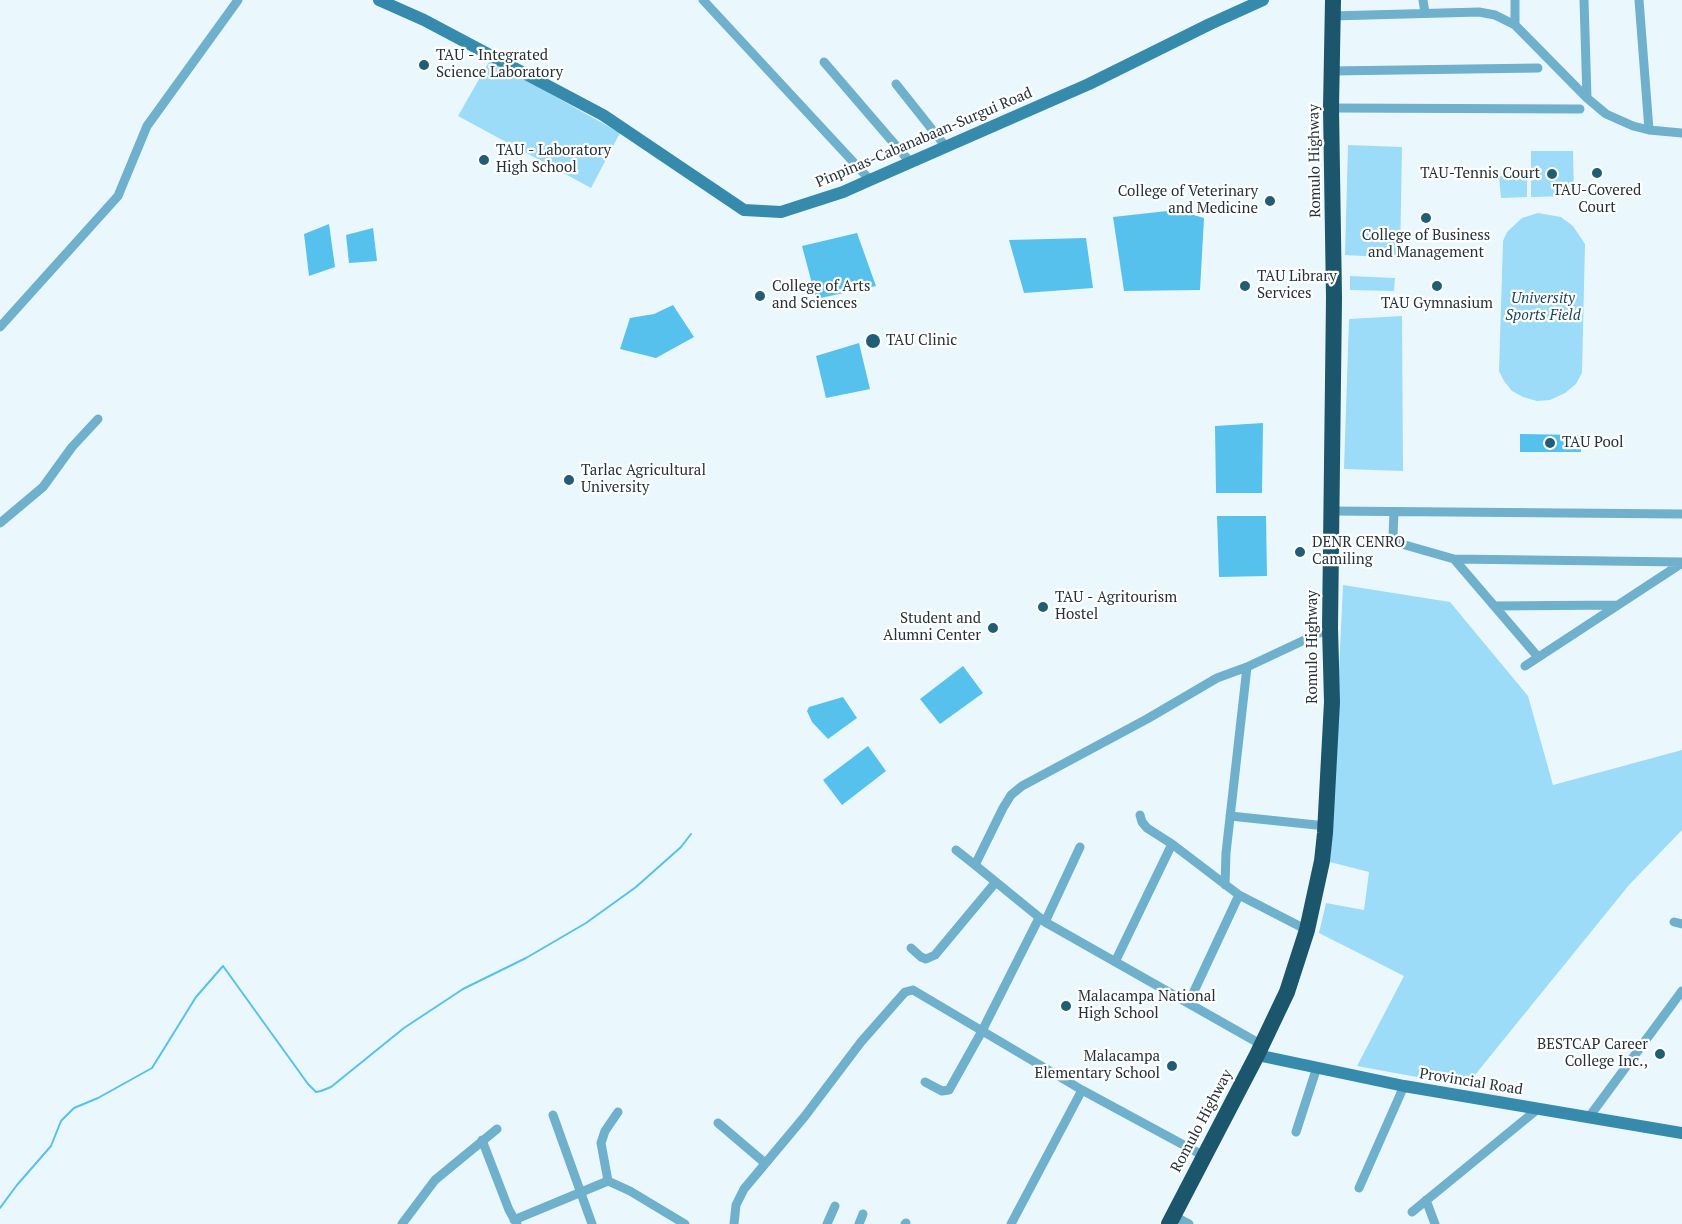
<!DOCTYPE html>
<html>
<head>
<meta charset="utf-8">
<style>
	body { margin:0 }
	canvas { display:block; background:#eaf8fe }
</style>
</head>
<body>
<canvas width="1682" height="1224"></canvas>
<script>
const c = document.querySelector('canvas').getContext('2d');
c.lineJoin = 'round';
function fill(path, color) {
  c.fillStyle = color;
  c.fill(path, 'evenodd');
}
function poly(rows) {
  const path = new Path2D();
  for (const r of rows) {
    path.moveTo(r[0], r[1]);
    for (let i = 2; i < r.length; i += 2) path.lineTo(r[i], r[i + 1]);
  }
  return path;
}
function strokePath(path, color, width, dash) {
  c.strokeStyle = color;
  c.lineWidth = width;
  c.lineCap = dash ? 'butt' : 'round';
  c.setLineDash(dash || []);
  c.stroke(path);
}
function label(font, color, halo, rows, align = 'center') {
  c.font = font + ' "PT Serif",serif';
  c.lineWidth = 4.5;
  c.setLineDash([]);
  c.textBaseline = 'middle';
  c.strokeStyle = halo;
  c.fillStyle = color;
  for (const [text, x, y, turn = 0] of rows) {
    c.save();
    c.translate(x, y);
    c.rotate((+turn || 0) * Math.PI / 180);
    c.textAlign = isNaN(turn) ? turn : align;
    if (halo) c.strokeText(text, 0, 0);
    c.fillText(text, 0, 0);
    c.restore();
  }
}
const green = poly([
	[490,60,620,133,591,188,458,116],
	[1348,145,1402,147,1400,258,1345,255],
	[1531,151,1573,151,1574,196,1531,197],
	[1499,176,1527,176,1527,197,1501,198],
	[1538,213,1561,217,1573,226,1585,244,1582,373,1576,384,1565,393,1550,400,1537,401,1523,397,1512,391,1504,381,1499,371,1503,241,1507,232,1522,218],
	[1350,276,1395,278,1394,291,1350,290],
	[1402,316,1403,471,1344,469,1349,319],
	[1343,585,1450,602,1528,696,1553,785,1682,750,1682,830,1629,885,1466,1086,1357,1066,1404,976,1319,933,1326,903,1364,910,1369,872,1330,862]
]);
const water = poly([
	[1176,210,1204,218,1200,290,1124,291,1113,217],
	[329,224,335,267,309,276,304,234],
	[373,228,377,261,349,263,346,235],
	[857,233,876,286,816,299,802,246],
	[1086,238,1093,288,1024,293,1009,240],
	[673,305,694,337,656,358,620,349,630,318,654,314],
	[859,343,870,389,826,398,816,356],
	[1263,423,1262,493,1216,493,1215,426],
	[1520,434,1581,435,1581,452,1520,452],
	[1217,516,1266,516,1267,576,1219,577],
	[963,666,983,693,940,724,920,699],
	[843,697,857,718,828,739,812,722,807,711,809,707],
	[868,746,886,771,842,805,823,780]
]);
const stream = poly([
	[0,1208,17,1185,51,1146,61,1121,74,1108,98,1098,152,1068,196,997,223,966,308,1084,316,1092,321,1091,331,1087,404,1028,463,989,526,958,586,923,636,887,681,847,691,834]
]);
const street = poly([
	[703,0,870,180],
	[1423,0,1425,13],
	[1584,0,1587,98],
	[1639,0,1649,130],
	[1332,16,1479,12,1495,15,1515,25,1587,98,1606,114,1633,126,1649,130,1682,133],
	[1515,25,1515,0],
	[824,62,910,162],
	[1332,71,1538,68],
	[896,84,946,147],
	[1331,108,1580,109],
	[0,327,118,196,147,126,238,0],
	[1332,511,1682,514],
	[1394,512,1393,536,1398,543,1454,559,1682,562],
	[0,523,43,487,72,447,98,419],
	[1454,559,1538,657],
	[1494,606,1618,605],
	[1525,666,1682,563],
	[1140,815,1142,822,1147,828,1172,844,1239,895,1307,930],
	[1230,816,1326,826],
	[956,850,975,865],
	[1225,885,1226,853,1247,667],
	[1045,922,1080,847],
	[1674,922,1682,924],
	[911,948,921,957,926,959,935,955,995,883],
	[1115,962,1172,844],
	[1189,1002,1239,895],
	[1262,1045,1045,922,975,865,1003,808,1011,795,1022,786,1147,719,1217,678,1247,667,1330,628],
	[925,1082,942,1091,949,1090,982,1031,1039,918],
	[618,1112,605,1131,601,1143,608,1181,630,1191,685,1224],
	[553,1115,592,1224],
	[1589,1117,1682,991],
	[718,1123,765,1163],
	[1296,1132,1317,1067],
	[482,1140,509,1210,517,1224],
	[1359,1188,1404,1086],
	[1426,1200,1435,1224],
	[1412,1212,1539,1108],
	[1174,1216,1189,1224],
	[514,1220,608,1181],
	[402,1224,435,1180,497,1129],
	[734,1224,736,1205,744,1189,805,1116,861,1042,905,992,913,990,1082,1090,1204,1156],
	[827,1224,835,1206],
	[859,1224,863,1214],
	[905,1224,906,1223],
	[1011,1224,1082,1090]
]);
const secondary = poly([
	[379,0,424,20,603,115,744,210,781,212,843,192,870,180,1089,84,1210,24,1263,0],
	[1257,1055,1404,1086,1682,1133]
]);
const highway = poly([
	[1169,1224,1257,1055,1287,992,1307,930,1322,861,1325,833,1332,702,1330,628,1334,298,1331,108,1333,0]
]);
const markers = [
	[424,65,6,"#215d75"],
	[484,160,6,"#215d75"],
	[1597,173,6,"#215d75"],
	[1552,174,6,"#215d75"],
	[1270,201,6,"#215d75"],
	[1426,218,6,"#215d75"],
	[1245,286,6,"#215d75"],
	[1437,286,6,"#215d75"],
	[760,296,6,"#215d75"],
	[873,341,8,"#215d75"],
	[1550,443,6,"#215d75"],
	[569,480,6,"#215d75"],
	[1300,552,6,"#215d75"],
	[1043,607,6,"#215d75"],
	[993,628,6,"#215d75"],
	[1066,1006,6,"#215d75"],
	[1660,1054,6,"#215d75"],
	[1172,1066,6,"#215d75"]
];
const poiNames = [
	["TAU - Integrated",436,56],
	["Science Laboratory",436,73],
	["TAU - Laboratory",496,151],
	["High School",496,168],
	["TAU-Tennis Court",1540,174,"right"],
	["TAU-Covered",1597,191,"center"],
	["Court",1597,208,"center"],
	["College of Veterinary",1258,192,"right"],
	["and Medicine",1258,209,"right"],
	["College of Business",1426,236,"center"],
	["and Management",1426,253,"center"],
	["TAU Library",1257,277],
	["Services",1257,294],
	["College of Arts",772,287],
	["and Sciences",772,304],
	["TAU Gymnasium",1437,304,"center"],
	["TAU Clinic",886,341],
	["TAU Pool",1562,443],
	["Tarlac Agricultural",581,471],
	["University",581,488],
	["DENR CENRO",1312,543],
	["Camiling",1312,560],
	["TAU - Agritourism",1055,598],
	["Hostel",1055,615],
	["Student and",981,619,"right"],
	["Alumni Center",981,636,"right"],
	["Malacampa National",1078,997],
	["High School",1078,1014],
	["BESTCAP Career",1648,1045,"right"],
	["College Inc.,",1648,1062,"right"],
	["Malacampa",1160,1057,"right"],
	["Elementary School",1160,1074,"right"]
];
const streetNames = [
	["Pinpinas-Cabanabaan-Surgui Road",924,138,-23],
	["Romulo Highway",1315,161,-91],
	["Romulo Highway",1313,647,-90],
	["Provincial Road",1471,1082,9],
	["Romulo Highway",1202,1121,-62]
];
const parkNames = [
	["University",1543,299],
	["Sports Field",1543,316]
];
fill(green, '#9cdcf9');
fill(water, '#57c1ed');
strokePath(stream, '#57c1ed', 2);
strokePath(street, '#6fb0cd', 9);
strokePath(secondary, '#368bad', 12);
strokePath(highway, '#1b566d', 16);
for (const [x, y, r, color] of markers) {
  const dot = new Path2D();
  dot.arc(x, y, r, 0, 2 * Math.PI);
  c.fillStyle = color;
  c.fill(dot);
  strokePath(dot, '#fff', 2);
}
label('15px', '#253239', '#fff', poiNames, 'left');
label('15px', '#253239', '#fff', streetNames);
label('italic 15px', '#1b485b', '#fff', parkNames);
</script>
</body>
</html>
